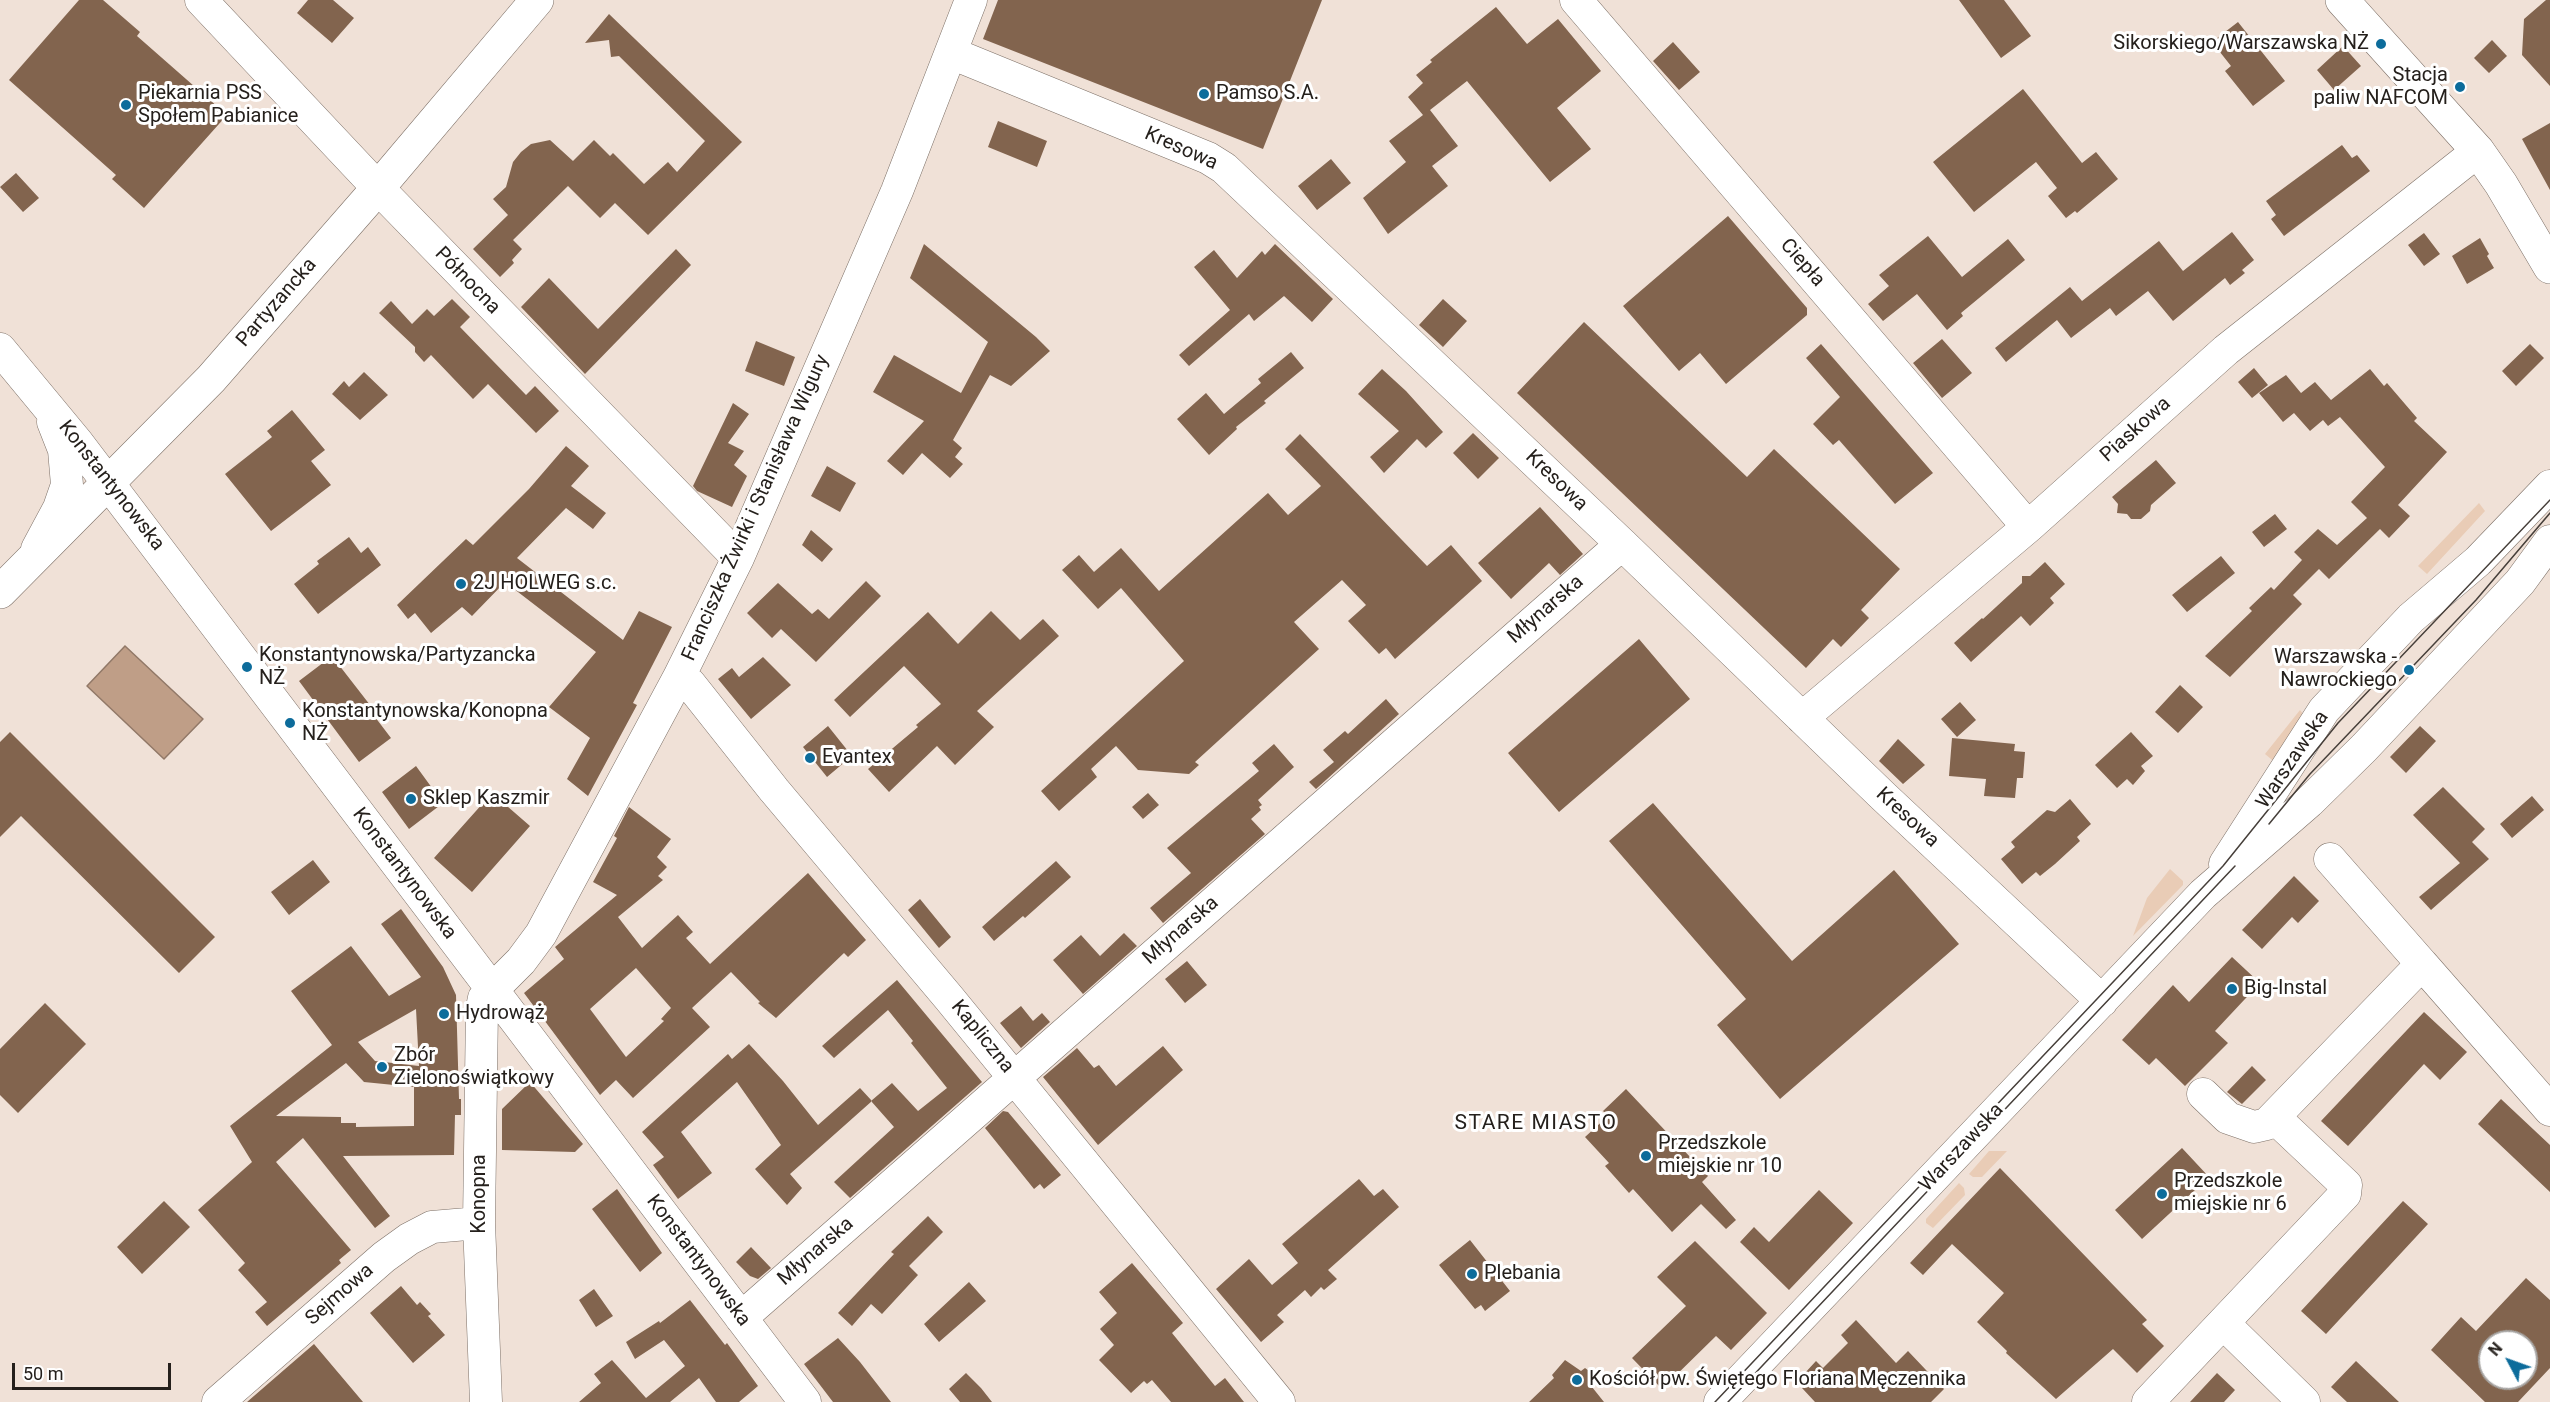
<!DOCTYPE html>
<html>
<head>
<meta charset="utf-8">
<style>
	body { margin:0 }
	#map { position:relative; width:2550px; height:1402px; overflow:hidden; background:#f0e1d7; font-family:Roboto,sans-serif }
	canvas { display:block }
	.north { position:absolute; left:2478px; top:1330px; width:60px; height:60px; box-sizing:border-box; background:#fff; border:2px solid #a8a6a4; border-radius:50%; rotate:311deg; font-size:16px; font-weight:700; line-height:24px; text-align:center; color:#25201c }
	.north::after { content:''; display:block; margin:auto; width:21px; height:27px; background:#0d6c9b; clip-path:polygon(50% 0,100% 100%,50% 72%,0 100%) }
	.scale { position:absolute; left:12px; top:1363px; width:159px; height:27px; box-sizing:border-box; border:3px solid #25201c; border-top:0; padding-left:8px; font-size:18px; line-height:21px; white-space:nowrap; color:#25201c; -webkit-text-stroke:4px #fff; paint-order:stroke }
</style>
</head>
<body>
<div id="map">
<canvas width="2550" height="1402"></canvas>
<div class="north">N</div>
<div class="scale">50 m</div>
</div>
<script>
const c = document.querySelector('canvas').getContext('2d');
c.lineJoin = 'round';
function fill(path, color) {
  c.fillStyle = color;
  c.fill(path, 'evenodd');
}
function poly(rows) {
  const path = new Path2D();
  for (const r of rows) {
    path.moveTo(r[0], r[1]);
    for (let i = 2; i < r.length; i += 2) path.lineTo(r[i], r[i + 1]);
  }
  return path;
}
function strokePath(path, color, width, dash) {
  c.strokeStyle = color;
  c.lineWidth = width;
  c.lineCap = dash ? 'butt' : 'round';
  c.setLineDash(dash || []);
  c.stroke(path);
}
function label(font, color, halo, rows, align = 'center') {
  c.font = font + ' Roboto,sans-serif';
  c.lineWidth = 6;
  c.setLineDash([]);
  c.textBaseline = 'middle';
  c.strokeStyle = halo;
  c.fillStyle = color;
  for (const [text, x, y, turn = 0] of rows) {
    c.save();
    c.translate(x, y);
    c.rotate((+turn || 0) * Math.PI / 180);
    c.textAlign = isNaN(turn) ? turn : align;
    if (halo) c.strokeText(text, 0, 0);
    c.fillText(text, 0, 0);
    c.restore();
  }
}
const green = poly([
	[2479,503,2485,511,2427,574,2418,566],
	[2300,710,2306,717,2277,764,2265,754],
	[2170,869,2183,881,2183,885,2133,936,2147,898],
	[1989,1151,2007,1151,1982,1177,1973,1177,1969,1174],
	[1959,1183,1964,1188,1965,1195,1933,1228,1926,1223,1926,1219]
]);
const water = poly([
	[125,646,203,719,164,759,87,686,125,646]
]);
const building = poly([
	[79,0,103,0,140,32,137,36,227,115,144,208,112,179,116,175,9,80],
	[308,0,333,0,354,18,332,43,297,13],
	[998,0,1322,0,1263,149,983,39],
	[1959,0,2004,0,2031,36,2001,58],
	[2546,0,2550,0,2550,86,2522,55,2524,19],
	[1496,7,1527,44,1558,19,1601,71,1557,108,1591,149,1550,182,1467,81,1430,110,1458,146,1432,166,1448,186,1388,234,1363,198,1406,162,1389,141,1423,115,1408,97,1423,83,1416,75,1432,62,1430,60],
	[609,14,742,142,648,235,615,203,600,218,568,186,513,240,522,249,512,260,514,263,500,277,473,249,508,215,493,199,506,187,513,162,521,152,531,144,550,140,573,161,594,140,610,156,613,153,644,184,668,162,677,172,705,141,619,56,611,57,609,40,585,43],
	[2238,22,2285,81,2253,106,2225,71,2231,66,2212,42],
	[2492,40,2507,56,2489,73,2474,58],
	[1673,42,1700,72,1679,90,1653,61],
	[2343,46,2361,66,2334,90,2317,70],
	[2023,89,2082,163,2096,152,2118,179,2077,213,2075,211,2066,218,2048,196,2057,188,2036,162,1974,212,1933,162],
	[998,121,1047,141,1037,167,988,147],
	[2550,123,2550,190,2522,139],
	[2342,145,2352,158,2357,155,2370,171,2284,236,2271,219,2276,215,2266,201],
	[1331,159,1351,183,1317,210,1298,186],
	[16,173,39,198,23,212,0,187],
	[1728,216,1807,308,1807,315,1726,384,1700,353,1679,371,1623,306],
	[2232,232,2254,260,2242,270,2245,273,2230,285,2225,278,2173,321,2148,291,2116,316,2110,308,2071,338,2057,320,2006,362,1995,348,2070,287,2082,301,2159,241,2183,271],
	[2424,233,2440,254,2424,266,2408,245],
	[1928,236,1962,277,2008,239,2025,260,1961,313,1963,316,1947,330,1917,294,1883,321,1868,304,1889,286,1879,275],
	[2480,238,2489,254,2487,256,2494,268,2467,284,2452,256],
	[924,244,1036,337,1050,351,1011,386,990,375,953,440,962,448,955,457,963,464,950,478,922,453,903,475,887,461,924,421,873,392,894,355,961,393,988,342,910,278],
	[1275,244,1333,299,1312,322,1284,296,1254,321,1249,314,1189,366,1179,355,1230,310,1194,267,1214,250,1237,278,1262,251,1265,255],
	[676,249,691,265,585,374,521,307,549,278,598,329],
	[452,299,470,317,460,327,526,395,535,386,559,411,536,433,488,384,473,399,431,355,424,362,415,352,415,347,379,313,391,301,412,324,427,309,434,316],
	[1443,299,1467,321,1443,347,1419,325],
	[1584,322,1747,477,1774,449,1900,569,1861,610,1869,618,1841,647,1833,639,1806,668,1517,393],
	[1942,339,1972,373,1942,398,1913,363],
	[756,341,795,357,784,386,745,371],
	[1821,344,1933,473,1895,504,1839,440,1833,445,1813,424,1840,397,1806,358],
	[2530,344,2544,358,2516,386,2502,371],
	[1291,352,1304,368,1264,401,1266,403,1236,427,1237,429,1209,455,1177,419,1206,393,1224,414,1261,383,1258,379],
	[2254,368,2268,385,2252,398,2238,382],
	[1382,369,1406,391,1443,432,1426,448,1417,439,1384,473,1370,457,1399,431,1358,394],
	[2370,369,2384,386,2387,383,2417,418,2414,421,2447,452,2398,505,2410,516,2389,538,2380,529,2329,579,2319,569,2293,595,2302,604,2230,677,2205,656,2252,611,2249,608,2271,587,2274,590,2302,560,2294,552,2318,529,2337,545,2367,518,2351,502,2385,467,2340,417,2328,426,2323,420,2310,431,2294,413,2283,422,2259,393,2286,375,2301,393,2315,382,2331,400],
	[364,372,388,395,360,420,332,394,344,381,349,387],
	[733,403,749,414,728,443,744,451,734,465,747,476,732,507,697,491,693,486],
	[292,410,325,450,311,461,331,485,271,531,225,474,272,437,267,431],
	[1473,433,1499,458,1478,479,1453,453],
	[1300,434,1427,566,1451,545,1482,581,1395,659,1386,648,1379,654,1348,621,1366,605,1342,580,1294,622,1319,649,1195,762,1199,765,1189,774,1138,770,1116,746,1091,769,1097,777,1059,811,1041,791,1184,661,1121,588,1098,609,1062,570,1079,555,1094,572,1121,548,1159,591,1268,493,1288,515,1321,486,1285,449],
	[566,446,589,466,571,486,606,513,593,529,566,508,517,558,623,640,639,611,672,627,633,703,637,705,588,796,567,779,590,738,549,707,596,652,505,582,472,616,462,607,431,633,415,613,408,619,397,605,466,539,473,545,529,489],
	[2156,460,2176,483,2151,505,2150,511,2141,519,2131,519,2127,514,2117,513,2118,504,2112,497],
	[827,466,856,483,840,512,811,496],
	[1540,507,1583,554,1560,575,1549,563,1511,599,1478,563],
	[2275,514,2287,529,2264,547,2252,532],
	[811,530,833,549,822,562,802,545],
	[349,537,361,553,368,547,381,565,318,614,294,584,319,564,317,561],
	[2221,556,2235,573,2187,612,2172,595],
	[2045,562,2065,584,2050,598,2054,603,2030,626,2021,616,1971,662,1954,643,1982,618,1983,619,2022,583,2022,576,2030,576],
	[866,581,881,596,816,662,781,629,772,638,747,613,778,583,812,614,818,609,829,619],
	[991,611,1020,640,1043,619,1059,636,977,711,994,727,955,765,937,746,889,792,868,769,918,727,916,725,941,704,904,666,850,717,834,700,928,612,958,644],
	[1639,639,1690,699,1559,812,1508,753],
	[332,656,377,714,375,717,391,738,359,762,299,681],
	[763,657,791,685,751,719,718,679,732,668,739,677],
	[2180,685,2203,707,2178,733,2155,712],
	[1386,699,1399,714,1316,789,1309,782,1334,762,1323,750,1345,731,1348,734],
	[1960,702,1976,720,1957,737,1941,719],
	[828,726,852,756,827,777,803,747],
	[2420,726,2436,741,2406,773,2390,757],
	[10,732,215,937,179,973,21,816,0,837,0,742],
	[2131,732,2153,756,2141,766,2145,771,2133,785,2127,779,2117,788,2095,765],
	[1952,738,2015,744,2014,751,2025,752,2023,778,2017,778,2015,798,1984,796,1986,779,1949,776],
	[1898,739,1925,765,1903,784,1879,761],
	[1274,744,1294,767,1258,800,1262,805,1259,807,1261,810,1251,819,1265,834,1163,923,1150,908,1191,873,1167,848,1259,771,1252,763],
	[416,766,443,803,409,829,382,792],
	[2443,787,2485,829,2472,842,2489,859,2431,910,2419,897,2460,863,2413,815],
	[492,793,530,826,472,892,434,858],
	[1148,793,1159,805,1143,819,1132,807],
	[2532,796,2544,810,2512,838,2500,824],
	[2070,799,2091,824,2077,837,2080,841,2055,864,2040,876,2036,872,2022,884,2001,859,2015,847,2011,842,2047,810,2055,812],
	[1653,803,1792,961,1894,870,1959,944,1780,1099,1717,1025,1746,999,1609,841],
	[629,807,671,839,657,857,667,867,658,876,663,880,618,917,642,948,678,915,693,932,686,938,710,964,808,873,866,940,848,957,844,953,776,1018,758,1003,760,1002,731,972,692,1008,710,1027,633,1098,616,1080,600,1095,524,993,564,959,555,947,617,895,593,882,617,838,614,836],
	[636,968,671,1008,661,1019,664,1021,626,1057,590,1009],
	[313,860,330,882,289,915,271,892],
	[1056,861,1071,877,1025,918,1023,916,994,941,982,927],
	[2294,876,2319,901,2298,923,2292,917,2262,949,2242,930],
	[920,899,951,937,939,948,908,910],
	[401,909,443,967,456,995,459,1099,461,1099,461,1115,455,1115,454,1155,343,1156,390,1216,375,1228,303,1138,276,1162,351,1250,339,1260,341,1263,267,1326,255,1312,267,1302,238,1270,245,1263,198,1210,252,1162,230,1126,332,1045,291,991,351,946,389,996,421,977,381,924],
	[416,1009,419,1066,375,1061,358,1042],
	[346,1063,364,1082,414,1087,414,1126,356,1127,356,1123,341,1123,341,1117,276,1116],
	[1124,933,1137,946,1083,994,1053,960,1081,935,1100,956],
	[2232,957,2260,983,2215,1031,2228,1043,2185,1086,2156,1058,2149,1065,2122,1040,2173,985,2189,1002],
	[1187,961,1207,985,1185,1003,1165,979],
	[897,980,982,1082,850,1198,834,1182,894,1127,871,1101,892,1083,918,1111,947,1088,911,1043,913,1041,888,1010,834,1058,822,1046],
	[45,1003,86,1044,18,1113,0,1095,0,1049],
	[1021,1006,1033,1021,1042,1013,1050,1022,1021,1048,1000,1023],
	[2424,1012,2467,1052,2440,1080,2424,1064,2348,1146,2321,1121],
	[749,1044,783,1081,818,1125,860,1088,872,1101,790,1174,802,1188,787,1205,755,1169,781,1145,737,1082,681,1132,712,1173,678,1199,653,1165,664,1157,642,1132,728,1054,732,1059],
	[1163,1046,1183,1070,1098,1145,1043,1077,1077,1048,1094,1068,1099,1065,1116,1086],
	[2252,1066,2266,1080,2242,1104,2227,1092],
	[530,1082,583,1144,575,1152,502,1150,502,1109],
	[1626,1089,1708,1176,1702,1182,1736,1220,1726,1229,1701,1204,1672,1232,1633,1189,1629,1193,1605,1166,1609,1163,1585,1137,1608,1116,1603,1111],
	[2501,1099,2550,1145,2550,1192,2478,1124],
	[1003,1111,1008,1112,1061,1175,1044,1189,1040,1184,1034,1189,985,1128],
	[2182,1148,2209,1177,2142,1239,2115,1210],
	[2000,1168,2147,1320,2142,1324,2164,1346,2137,1373,2113,1349,2056,1399,2006,1353,2007,1351,1977,1322,2004,1293,1952,1244,1923,1275,1910,1263],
	[1359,1179,1374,1196,1383,1189,1399,1207,1328,1270,1337,1279,1324,1290,1321,1287,1311,1297,1305,1290,1277,1315,1284,1322,1261,1342,1216,1289,1249,1259,1272,1285,1298,1263,1282,1244],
	[617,1189,662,1253,640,1272,592,1209],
	[1819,1190,1853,1223,1789,1290,1740,1242,1754,1227,1769,1242],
	[164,1201,190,1227,142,1274,117,1247],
	[2403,1201,2428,1224,2326,1334,2301,1311],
	[928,1216,943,1232,909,1266,918,1275,882,1314,871,1304,852,1326,838,1313,894,1254,891,1252],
	[1470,1240,1510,1291,1485,1311,1481,1305,1475,1309,1439,1265],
	[1695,1241,1767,1313,1731,1350,1716,1336,1662,1389,1632,1358,1686,1306,1657,1277],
	[751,1247,771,1268,758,1279,750,1276,736,1262],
	[1132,1263,1183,1323,1172,1333,1215,1386,1225,1378,1244,1402,1171,1402,1152,1380,1147,1384,1144,1381,1131,1393,1099,1360,1114,1345,1100,1329,1117,1313,1099,1292],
	[2526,1278,2550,1300,2550,1368,2518,1402,2485,1402,2431,1350,2461,1317,2476,1331],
	[2490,1342,2526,1342,2526,1378,2490,1378],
	[969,1282,986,1301,939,1342,924,1324],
	[401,1286,417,1305,420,1302,431,1314,428,1316,445,1335,413,1363,370,1313],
	[594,1289,613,1316,596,1327,579,1300],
	[690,1300,725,1345,727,1343,758,1386,739,1402,716,1402,699,1378,670,1402,579,1402,601,1383,594,1374,612,1360,646,1398,685,1366,664,1340,635,1359,626,1342,659,1321,660,1323],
	[1856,1320,1896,1363,1908,1351,1944,1389,1931,1402,1815,1402,1802,1388,1810,1381,1804,1374,1816,1361,1823,1368,1848,1343,1841,1335],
	[838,1338,860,1362,891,1402,833,1402,804,1364],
	[314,1344,363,1402,247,1402],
	[1565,1360,1581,1371,1585,1368,1599,1378,1592,1387,1604,1402,1529,1402,1554,1378,1552,1375],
	[2356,1361,2399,1402,2347,1402,2331,1387],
	[966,1373,981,1388,992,1402,960,1402,949,1389],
	[2217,1373,2235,1390,2224,1402,2190,1402]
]);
const minor = poly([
	[201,0,378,188,738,558],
	[1576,0,2028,527],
	[951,53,1208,158,1224,168,1622,544,1883,796,2102,1001],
	[0,349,77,442,805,1402],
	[37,549,59,508,67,485,64,450,53,422],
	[679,677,690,684,774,790,949,998,1279,1402],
	[1802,718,2028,527,2226,350,2478,151],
	[2225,864,2324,710,2411,618,2478,561,2550,486],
	[2422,964,2550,1110],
	[2203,1094,2228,1118,2254,1127,2267,1124,2422,964,2330,859],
	[741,1318,1622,544],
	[2223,1323,2304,1402],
	[218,1402,384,1257,409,1239,432,1227,479,1223],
	[486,1402,479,1223,482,1008,484,998,521,961,541,934,679,677,738,558,897,191,971,0],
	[1720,1402,2203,894,2309,802,2364,748,2520,582,2550,541],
	[2148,1402,2345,1194,2346,1185,2275,1118]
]);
const major = poly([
	[2342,0,2478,151,2501,184,2550,267],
	[0,592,211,379,378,188,537,0]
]);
const tram = poly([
	[2269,824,2310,774,2476,600,2550,513],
	[1715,1402,2223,866,2338,723,2550,500],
	[1728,1402,2235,866]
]);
const markers = [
	[2381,44,6,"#0d6c9b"],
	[2460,87,6,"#0d6c9b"],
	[1204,94,6,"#0d6c9b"],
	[126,105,6,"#0d6c9b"],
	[461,584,6,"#0d6c9b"],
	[247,667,6,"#0d6c9b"],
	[2409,670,6,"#0d6c9b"],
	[290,723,6,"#0d6c9b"],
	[810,758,6,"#0d6c9b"],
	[411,799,6,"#0d6c9b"],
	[2232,989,6,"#0d6c9b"],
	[444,1014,6,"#0d6c9b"],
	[382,1067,6,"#0d6c9b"],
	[1646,1156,6,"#0d6c9b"],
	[2162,1194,6,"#0d6c9b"],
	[1472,1274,6,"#0d6c9b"],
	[1577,1380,6,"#0d6c9b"]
];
const poiNames = [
	["Sikorskiego/Warszawska NŻ",2369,44,"right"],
	["Stacja",2448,76,"right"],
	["paliw NAFCOM",2448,99,"right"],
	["Piekarnia PSS",138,94],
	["Społem Pabianice",138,117],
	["Pamso S.A.",1216,94],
	["2J HOLWEG s.c.",473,584],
	["Konstantynowska/Partyzancka",259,656],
	["NŻ",259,679],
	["Warszawska -",2397,658,"right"],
	["Nawrockiego",2397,681,"right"],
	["Konstantynowska/Konopna",302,712],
	["NŻ",302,735],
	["Evantex",822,758],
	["Sklep Kaszmir",423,799],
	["Big-Instal",2244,989],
	["Hydrowąż",456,1014],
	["Zbór",394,1056],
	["Zielonoświątkowy",394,1079],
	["Przedszkole",1658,1144],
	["miejskie nr 10",1658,1167],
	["Przedszkole",2174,1182],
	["miejskie nr 6",2174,1205],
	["Plebania",1484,1274],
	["Kościół pw. Świętego Floriana Męczennika",1589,1380]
];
const streetNames = [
	["Kresowa",1181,149,24],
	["Ciepła",1802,263,49],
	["Północna",467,281,46],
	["Partyzancka",277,303,-49],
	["Piaskowa",2136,430,-42],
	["Kresowa",1556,481,44],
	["Konstantynowska",111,486,52],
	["Franciszka Żwirki i Stanisława Wigury",756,508,-66],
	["Młynarska",1546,610,-41],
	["Warszawska",2293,760,-56],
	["Kresowa",1907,818,43],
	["Konstantynowska",404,874,53],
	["Młynarska",1181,931,-41],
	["Kapliczna",982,1037,51],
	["Warszawska",1962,1148,-47],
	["Konopna",480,1194,-90],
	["Młynarska",816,1252,-41],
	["Konstantynowska",698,1261,53],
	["Sejmowa",340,1295,-41]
];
const neighbourhoodNames = [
	["STARE MIASTO",1536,1124]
];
fill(green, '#e9ccb6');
fill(water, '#bf9e87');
strokePath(water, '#917867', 1.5);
fill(building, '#82644e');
strokePath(minor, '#7d7067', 33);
strokePath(major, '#7d7067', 34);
strokePath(minor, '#fff', 32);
strokePath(major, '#fff', 33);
strokePath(tram, '#463f3a', 1.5);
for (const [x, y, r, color] of markers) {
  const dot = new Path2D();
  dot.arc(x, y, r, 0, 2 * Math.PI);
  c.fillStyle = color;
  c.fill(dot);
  strokePath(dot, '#fff', 2);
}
label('20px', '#25201c', '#fff', poiNames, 'left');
label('20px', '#25201c', '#fff', streetNames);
c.letterSpacing = '1.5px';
label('21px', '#25201c', '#fff', neighbourhoodNames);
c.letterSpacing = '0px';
</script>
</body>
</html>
